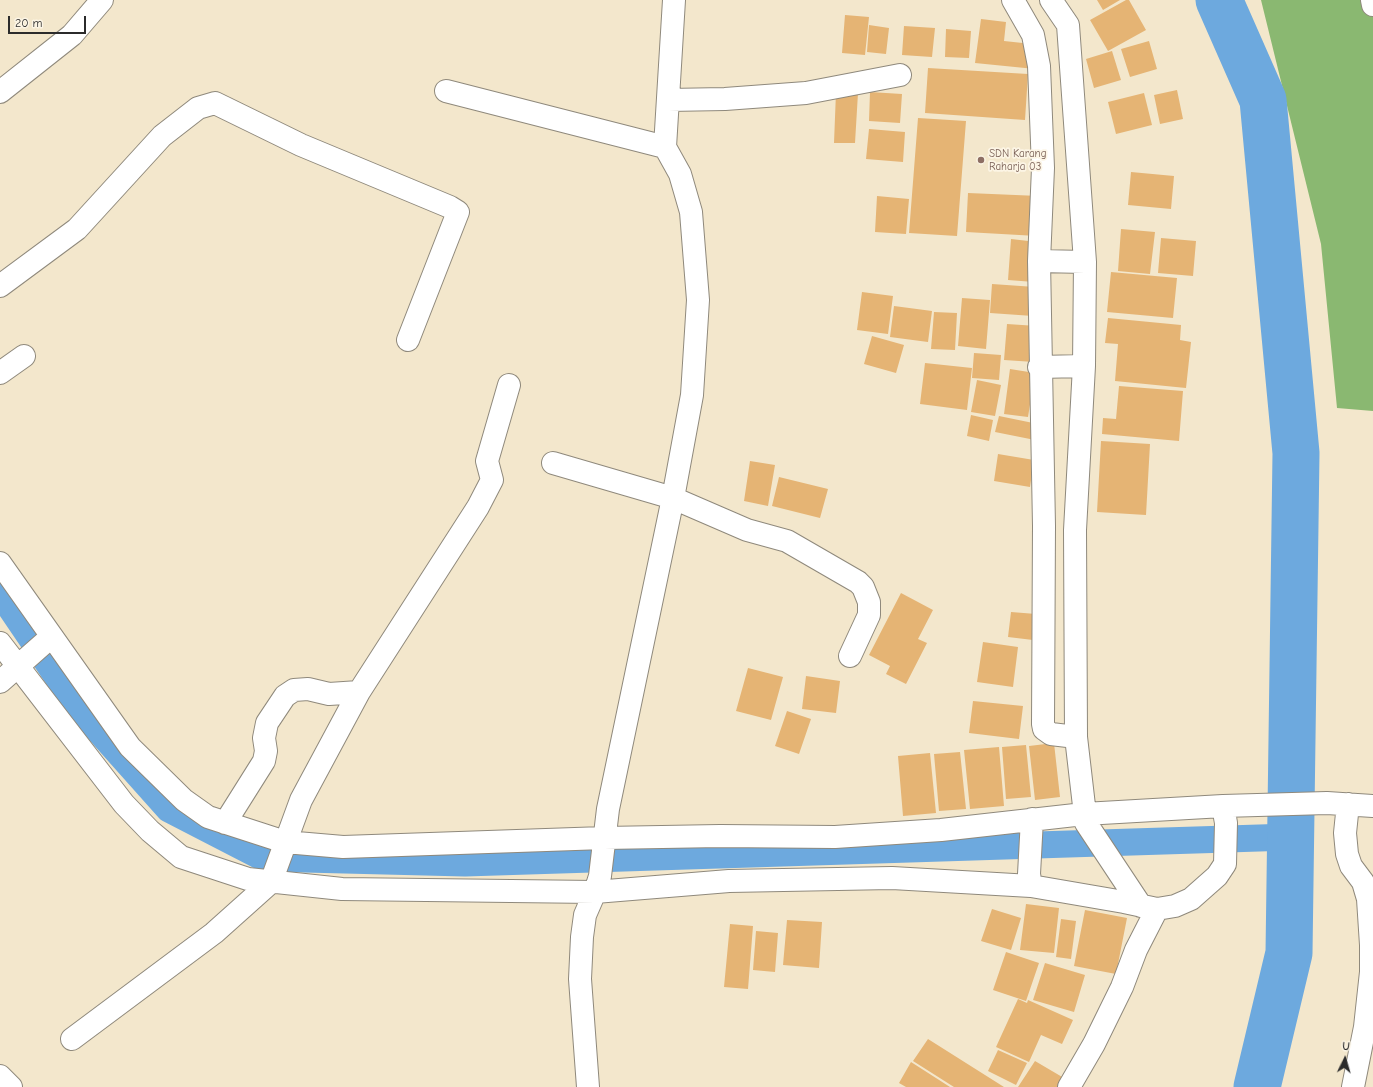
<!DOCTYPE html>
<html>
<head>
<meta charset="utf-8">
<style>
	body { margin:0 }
	#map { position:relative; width:1373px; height:1087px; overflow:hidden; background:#f3e7cc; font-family:"Comic Neue",sans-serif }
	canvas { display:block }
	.north { position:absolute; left:1325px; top:1039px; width:40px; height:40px; -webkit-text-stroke:3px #fcf5e5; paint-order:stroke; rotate:5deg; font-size:11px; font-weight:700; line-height:16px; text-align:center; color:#2b2b2b }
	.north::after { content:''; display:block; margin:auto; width:14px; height:18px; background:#2b2b2b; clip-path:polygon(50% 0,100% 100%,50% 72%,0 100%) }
	.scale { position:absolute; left:8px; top:16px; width:78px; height:18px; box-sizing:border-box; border:2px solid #2b2b2b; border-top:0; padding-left:5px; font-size:12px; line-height:14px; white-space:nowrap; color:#2b2b2b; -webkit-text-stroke:3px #fcf5e5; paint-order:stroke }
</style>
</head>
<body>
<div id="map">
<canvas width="1373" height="1087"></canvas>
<div class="north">U</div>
<div class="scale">20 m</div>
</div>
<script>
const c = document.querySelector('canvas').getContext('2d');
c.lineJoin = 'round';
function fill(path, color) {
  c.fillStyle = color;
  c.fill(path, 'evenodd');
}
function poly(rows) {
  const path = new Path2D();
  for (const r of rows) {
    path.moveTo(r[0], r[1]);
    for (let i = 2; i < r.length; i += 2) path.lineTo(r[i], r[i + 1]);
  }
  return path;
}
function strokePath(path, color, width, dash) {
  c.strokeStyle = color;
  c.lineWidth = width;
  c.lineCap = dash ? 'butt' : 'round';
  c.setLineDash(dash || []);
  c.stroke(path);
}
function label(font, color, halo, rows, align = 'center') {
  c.font = font + ' "Comic Neue",sans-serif';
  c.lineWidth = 3.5;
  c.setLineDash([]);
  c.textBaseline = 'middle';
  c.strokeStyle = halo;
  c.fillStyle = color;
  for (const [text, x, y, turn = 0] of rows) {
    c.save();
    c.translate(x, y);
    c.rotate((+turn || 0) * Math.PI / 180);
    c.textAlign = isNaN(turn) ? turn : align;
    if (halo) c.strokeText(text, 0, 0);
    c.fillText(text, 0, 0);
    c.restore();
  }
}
const forest = poly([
	[1261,0,1373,0,1373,411,1337,408,1321,244]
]);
const canal = poly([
	[0,592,78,707,169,809,264,858,465,863,1291,837]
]);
const river = poly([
	[1219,0,1263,100,1296,453,1289,953,1257,1087]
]);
const building = poly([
	[1097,0,1120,0,1103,10],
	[1126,0,1129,0,1146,30,1108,51,1090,20],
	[845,15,869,17,865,55,842,53],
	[981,19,1006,22,1004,41,1032,44,1035,69,975,63],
	[869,25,889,28,886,54,867,52],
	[904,26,935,28,932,57,902,55],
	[946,29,971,31,969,58,945,57],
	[1149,41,1157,69,1130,77,1121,49],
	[1112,51,1121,80,1094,88,1086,59],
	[928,68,1028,74,1025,120,925,113],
	[1177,90,1183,119,1160,124,1154,95],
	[836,92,858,93,855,143,834,143],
	[870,92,902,94,900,123,869,121],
	[1144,93,1152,125,1116,134,1108,102],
	[918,118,966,121,957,236,909,233],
	[869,129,905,132,903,162,866,159],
	[1131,172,1174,176,1171,209,1128,205],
	[968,193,1039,196,1037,236,966,232],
	[877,196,909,199,906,234,875,232],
	[1121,229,1155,232,1150,274,1118,271],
	[1161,238,1196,241,1193,276,1158,273],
	[1011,239,1037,242,1034,282,1008,280],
	[1111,272,1177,278,1173,318,1107,312],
	[992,284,1035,287,1033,316,990,313],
	[862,292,893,296,888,334,857,330],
	[962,298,990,300,986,349,958,346],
	[894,306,932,311,928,342,890,337],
	[934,312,957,313,955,350,931,349],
	[1108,318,1181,325,1180,340,1191,342,1186,388,1115,381,1118,344,1105,343],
	[1007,324,1037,326,1034,362,1004,360],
	[872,336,904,345,896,373,864,364],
	[974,353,1001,355,999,380,972,378],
	[925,363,972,368,967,410,920,404],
	[1010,369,1035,373,1028,417,1004,414],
	[977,380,1001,385,995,416,971,412],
	[1119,386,1183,391,1179,441,1102,434,1103,418,1116,419],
	[971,415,993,420,989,441,967,436],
	[999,416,1038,424,1035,440,995,432],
	[1101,441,1150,444,1146,515,1097,512],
	[998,454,1034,460,1030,487,994,481],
	[750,461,775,465,768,506,744,501],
	[779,477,828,489,820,518,772,506],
	[901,593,933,610,918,639,927,643,906,684,886,674,890,666,869,655],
	[1011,612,1036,614,1033,640,1008,637],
	[983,642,1018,647,1013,687,977,682],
	[748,668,783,677,771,720,736,711],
	[806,676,840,681,836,713,802,709],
	[973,701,1023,706,1019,739,969,733],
	[787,711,811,719,799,754,775,746],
	[1054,743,1060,797,1035,800,1029,746],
	[1026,745,1031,797,1006,799,1002,747],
	[999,747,1004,806,970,809,964,750],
	[960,752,966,809,939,811,934,754],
	[930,753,936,813,903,816,898,756],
	[1026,904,1059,908,1054,953,1020,950],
	[992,909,1021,918,1011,950,981,941],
	[1085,910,1127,918,1116,974,1074,966],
	[1061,919,1076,921,1071,959,1056,957],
	[787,920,822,922,819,968,783,965],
	[730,924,753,926,748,989,724,987],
	[756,931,778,933,775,972,753,970],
	[1006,952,1039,963,1026,1001,993,990],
	[1045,963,1085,975,1074,1012,1033,1000],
	[1018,999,1027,1003,1028,1000,1073,1020,1062,1044,1041,1035,1029,1062,996,1047],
	[928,1039,1004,1087,954,1087,913,1061],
	[998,1050,1027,1063,1016,1085,988,1071],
	[1035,1061,1069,1081,1065,1087,1018,1087],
	[911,1062,950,1087,906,1087,899,1083]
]);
const minor = poly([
	[1013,0,1033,35,1039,66,1043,168,1039,261,1044,526,1043,724,1044,729,1051,734,1076,737],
	[1051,0,1068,25,1085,262,1084,366,1075,530,1076,737,1086,823,1141,906],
	[1372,0,1373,5],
	[446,91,665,147],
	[0,92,72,35,102,0],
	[668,100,725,99,806,93,900,75],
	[1039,261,1085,262],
	[0,286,77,229,162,136,198,108,215,103,301,145,450,207,458,212,408,340],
	[1039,367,1084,366],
	[0,373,24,356],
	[553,463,673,498,747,530,787,541,858,582,863,587,869,602,869,615,850,656],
	[0,563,130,747,184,800,208,817,285,842,343,847,604,838,720,836,835,837,941,830,1084,814,1223,806,1327,803,1373,806],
	[0,643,124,804,150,831,181,857,248,879,342,889,595,892,729,881,892,878,1031,886,1124,902,1157,909,1175,906,1191,899,1217,876,1225,864,1226,823,1223,806],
	[0,682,51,637],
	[1348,804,1345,833,1347,854,1351,866,1363,882,1368,899,1371,945,1371,972,1365,1027,1353,1087],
	[225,823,264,761,266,751,264,738,267,723,285,696,294,690,308,689,329,694,359,692],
	[1031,886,1029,874,1032,819],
	[72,1039,214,933,271,882,301,800,359,692,478,507,492,480,487,461,509,385],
	[0,1076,11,1087],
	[588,1087,580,979,582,937,585,915,595,892,600,876,608,809,673,498,692,395,698,300,691,212,680,174,665,147,674,0],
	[1069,1087,1094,1044,1122,987,1136,950,1157,909]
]);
const markers = [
	[981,160,4,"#8d6e63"]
];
const educationNames = [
	["SDN Karang",989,154],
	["Raharja 03",989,167]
];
fill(forest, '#8ab871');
strokePath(canal, '#6da9de', 27);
strokePath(river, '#6da9de', 47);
fill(building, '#e5b474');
strokePath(minor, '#8f897c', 24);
strokePath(minor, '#fff', 22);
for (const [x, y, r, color] of markers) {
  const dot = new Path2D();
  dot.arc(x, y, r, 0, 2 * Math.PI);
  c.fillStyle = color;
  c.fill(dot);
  strokePath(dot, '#fcf5e5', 1.5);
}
label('11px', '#785e54', '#fcf5e5', educationNames, 'left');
</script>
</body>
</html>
